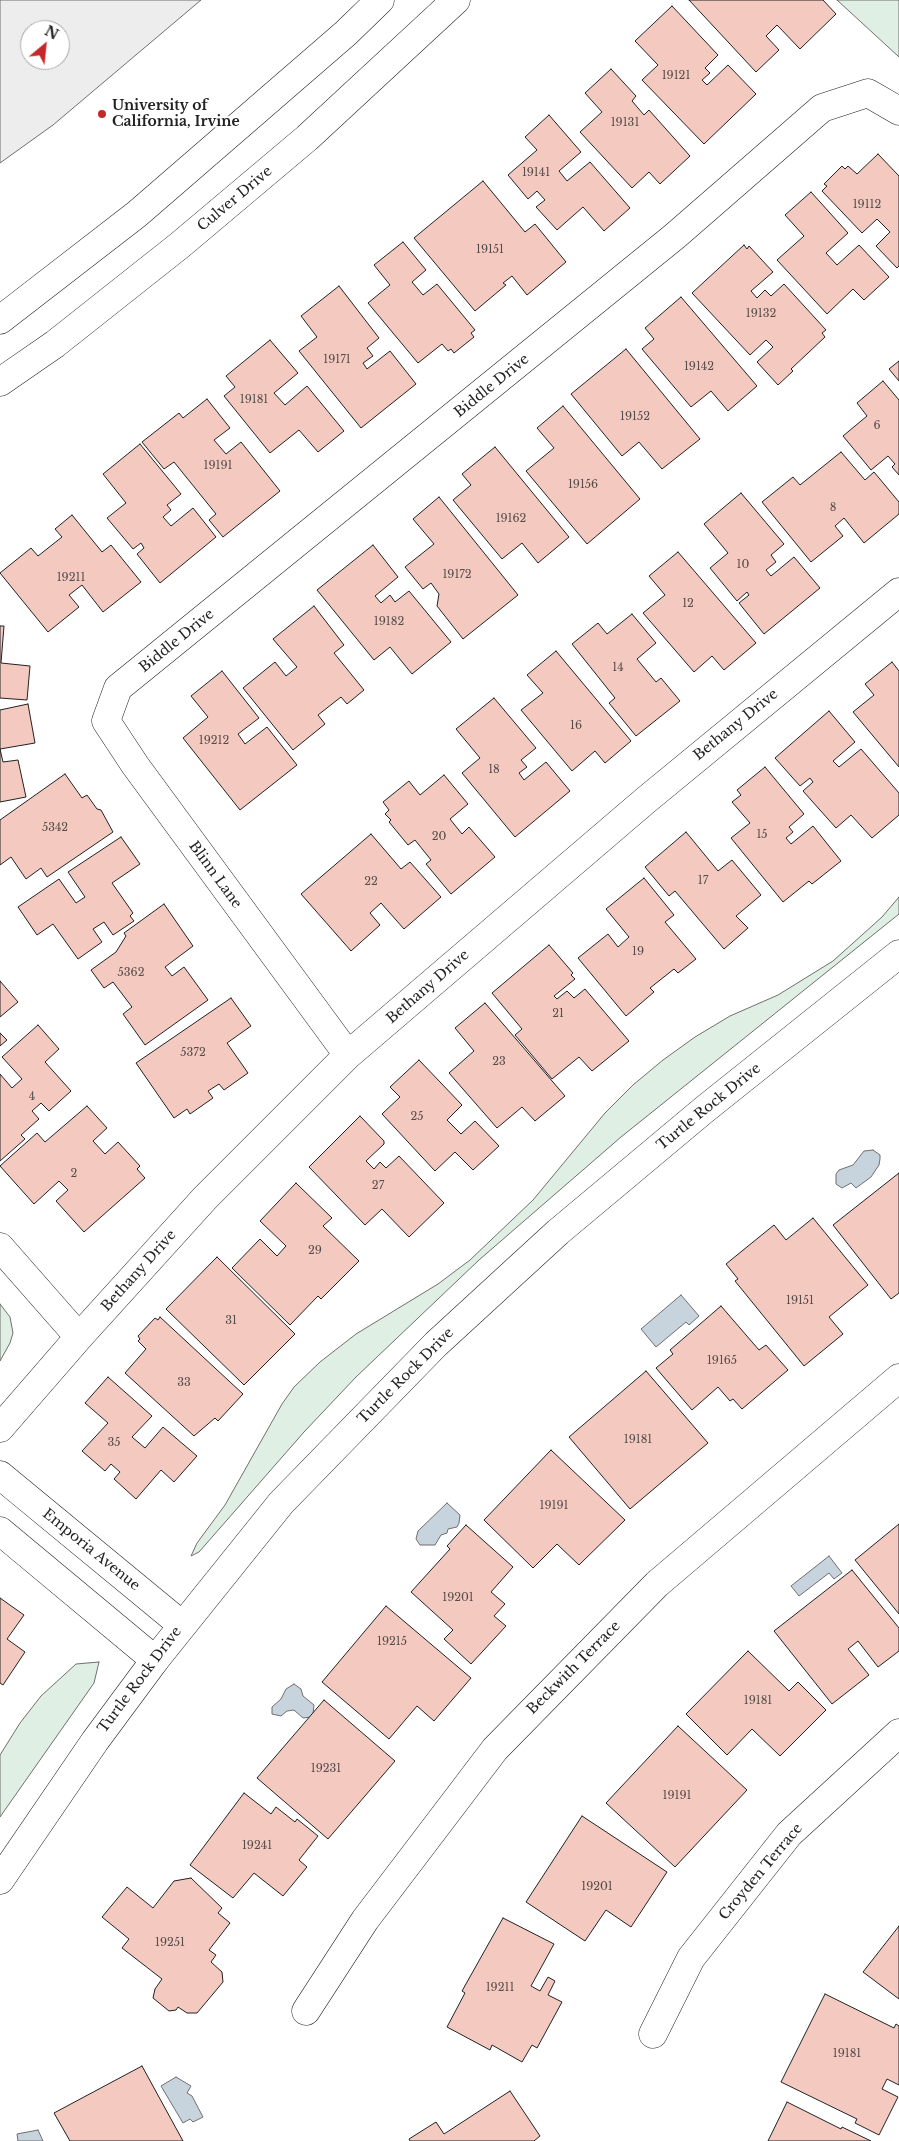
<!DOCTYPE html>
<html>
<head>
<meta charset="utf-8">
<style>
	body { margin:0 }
	#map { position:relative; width:899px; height:2141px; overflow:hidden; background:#fff; font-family:"Libre Baskerville",serif }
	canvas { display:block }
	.north { position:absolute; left:20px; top:20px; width:50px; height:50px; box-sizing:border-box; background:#fff; border:1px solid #a7a7a7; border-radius:50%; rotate:28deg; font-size:14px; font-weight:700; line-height:20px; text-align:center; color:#222 }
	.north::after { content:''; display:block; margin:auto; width:18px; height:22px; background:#c62828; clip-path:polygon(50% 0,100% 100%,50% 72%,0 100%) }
</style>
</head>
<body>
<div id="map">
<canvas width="899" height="2141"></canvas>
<div class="north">N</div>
</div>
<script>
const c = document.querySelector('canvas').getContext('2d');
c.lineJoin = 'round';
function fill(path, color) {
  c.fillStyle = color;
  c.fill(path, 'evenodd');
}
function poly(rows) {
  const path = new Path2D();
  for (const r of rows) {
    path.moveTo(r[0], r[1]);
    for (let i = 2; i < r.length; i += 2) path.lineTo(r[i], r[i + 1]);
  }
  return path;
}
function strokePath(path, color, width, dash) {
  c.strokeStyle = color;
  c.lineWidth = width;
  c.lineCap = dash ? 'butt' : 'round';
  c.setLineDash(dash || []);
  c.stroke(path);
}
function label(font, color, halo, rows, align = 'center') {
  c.font = font + ' "Libre Baskerville",serif';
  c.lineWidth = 4;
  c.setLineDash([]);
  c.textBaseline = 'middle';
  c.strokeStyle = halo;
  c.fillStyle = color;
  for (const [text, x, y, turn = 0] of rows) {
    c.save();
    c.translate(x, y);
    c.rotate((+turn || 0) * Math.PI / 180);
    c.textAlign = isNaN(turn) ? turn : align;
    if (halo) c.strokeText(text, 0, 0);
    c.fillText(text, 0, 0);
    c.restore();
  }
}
const green = poly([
	[837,0,899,0,899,57,837,0],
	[899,897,899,914,621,1137,479,1260,356,1377,304,1432,199,1552,191,1556,197,1543,225,1505,282,1404,294,1387,320,1362,356,1334,438,1284,470,1260,533,1200,605,1113,633,1085,663,1060,695,1037,730,1016,778,995,833,961,882,917,899,897],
	[0,1304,10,1317,13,1333,10,1343,0,1361,0,1304],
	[99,1662,94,1683,0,1817,0,1755,20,1723,41,1696,76,1664,99,1662]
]);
const parking = poly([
	[0,0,201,0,53,125,0,163,0,0],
	[30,30,60,30,60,60,30,60,30,30]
]);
const water = poly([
	[873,1150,880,1155,880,1159,879,1165,871,1177,856,1188,851,1183,842,1188,836,1184,836,1174,839,1170,853,1165,864,1151,873,1150],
	[681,1295,699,1316,689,1325,686,1322,656,1347,641,1329,681,1295],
	[447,1503,460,1515,459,1523,457,1527,448,1529,447,1533,441,1535,435,1545,420,1545,416,1539,418,1531,447,1503],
	[829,1556,842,1573,834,1579,829,1573,799,1596,791,1586,829,1556],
	[294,1684,301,1689,303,1696,314,1705,313,1714,311,1717,303,1718,294,1710,287,1711,281,1716,272,1714,272,1707,281,1699,286,1689,294,1684],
	[176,2077,191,2086,187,2093,192,2096,203,2117,193,2122,190,2119,183,2123,161,2086,176,2077],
	[38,2130,43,2141,18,2141,17,2134,38,2130]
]);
const building = poly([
	[689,0,823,0,836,14,800,49,777,25,766,36,779,50,756,72,689,0],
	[672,6,718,55,705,68,710,73,702,80,707,85,728,65,756,94,704,144,642,80,658,65,635,41,672,6],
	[611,69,636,96,632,101,644,115,649,110,690,156,660,184,649,172,632,188,580,132,602,112,585,93,611,69],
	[549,115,581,152,559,171,567,181,590,162,630,208,604,231,583,207,557,230,536,207,545,200,537,191,528,199,508,175,537,150,525,137,549,115],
	[878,154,899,176,899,266,897,268,876,246,890,232,877,219,862,233,822,191,827,186,824,184,842,166,845,169,848,166,857,174,878,154],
	[483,181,525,232,535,224,566,262,527,295,512,276,503,283,506,285,475,311,414,238,483,181],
	[811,192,848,233,826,253,837,265,859,245,889,277,864,300,853,289,827,314,777,260,804,236,785,215,811,192],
	[403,242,426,270,412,282,423,295,437,284,475,330,471,333,474,337,454,353,451,349,448,351,442,344,418,363,368,303,390,285,374,265,403,242],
	[744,245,747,249,749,246,773,272,751,291,757,298,765,290,771,296,784,284,826,330,822,333,825,337,791,369,793,371,778,385,757,362,773,347,766,340,750,355,692,293,744,245],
	[339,286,379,338,367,348,373,356,363,363,367,369,390,351,416,384,361,428,299,351,317,337,301,316,339,286],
	[681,297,757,386,728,411,711,391,691,407,642,349,654,339,645,328,681,297],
	[270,340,298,373,274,393,285,405,307,386,344,431,318,452,299,430,270,453,224,396,235,387,226,376,270,340],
	[626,349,700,439,662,469,639,442,622,456,571,394,626,349],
	[899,361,899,381,889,369,899,361],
	[883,381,899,400,899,475,892,467,895,464,888,456,871,470,843,436,867,416,857,403,883,381],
	[207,399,230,428,214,440,226,454,241,442,280,491,223,537,209,520,216,514,174,462,164,469,142,442,179,413,183,418,207,399],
	[563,406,640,499,587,544,526,471,554,448,537,428,563,406],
	[140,444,181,494,167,505,171,510,163,517,171,526,193,508,216,537,160,583,137,554,144,548,141,543,133,549,107,518,126,503,103,474,140,444],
	[495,447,569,537,538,563,522,543,502,559,453,500,471,485,462,474,495,447],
	[841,452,865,480,874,472,899,502,899,514,864,543,844,518,835,526,843,536,811,562,762,502,793,477,800,485,841,452],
	[741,493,784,544,771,555,776,562,766,570,771,576,794,557,820,588,764,634,739,603,749,595,747,592,737,601,710,568,728,553,704,524,741,493],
	[439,497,518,595,463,639,437,606,439,594,431,583,423,589,405,567,434,544,413,519,439,497],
	[72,515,102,552,111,545,141,582,103,612,82,585,69,595,79,607,48,632,0,573,31,548,38,556,62,537,55,529,72,515],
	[373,545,398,577,375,596,381,603,390,595,395,602,409,591,451,642,412,674,390,647,374,660,317,590,373,545],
	[678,552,756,643,724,670,712,656,694,672,643,613,665,595,649,576,678,552],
	[314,606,344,645,334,653,364,690,347,704,341,697,318,715,325,724,293,750,243,688,275,662,286,676,297,667,273,639,314,606],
	[632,614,656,643,637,659,656,682,661,678,680,701,636,736,609,703,615,698,572,644,598,623,607,634,632,614],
	[0,626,4,626,1,663,30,666,27,700,0,698,0,626],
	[556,651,631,741,605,763,595,751,572,771,521,710,543,693,527,675,556,651],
	[892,662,899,671,899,767,853,712,874,695,865,684,892,662],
	[222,671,259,718,238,734,245,744,267,727,297,765,240,810,183,738,208,717,191,696,222,671],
	[494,698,536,748,521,760,527,767,519,773,524,780,546,762,570,791,515,837,462,773,480,758,456,729,494,698],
	[28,704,35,743,0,749,3,762,18,760,26,797,0,802,0,710,28,704],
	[829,711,855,742,833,761,839,767,861,749,899,793,899,815,872,838,851,815,836,828,803,791,813,782,810,778,800,786,775,758,829,711],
	[765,767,804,814,789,827,793,832,786,838,791,844,813,826,841,861,812,884,809,881,783,902,731,838,750,823,732,802,741,795,737,790,765,767],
	[65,774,82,798,87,795,97,809,101,810,113,832,47,877,41,868,26,879,11,857,0,865,0,820,65,774],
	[444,775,468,804,450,819,462,834,469,827,495,857,451,894,426,864,431,860,415,840,408,845,389,822,391,820,385,814,389,810,383,802,409,781,420,795,444,775],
	[686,832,718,871,732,860,761,895,736,916,748,928,724,949,675,891,669,896,645,867,686,832],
	[371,834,401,869,410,862,441,897,404,929,381,903,370,913,380,925,351,951,301,894,371,834],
	[121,837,140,864,112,883,133,913,130,916,134,921,113,935,104,922,93,929,102,942,78,959,53,924,37,935,18,907,59,879,76,903,85,897,68,872,121,837],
	[644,878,674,915,665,922,696,959,678,973,674,969,650,988,654,992,626,1016,578,958,608,934,618,947,629,937,606,909,644,878],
	[164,904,193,946,165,967,172,976,184,967,208,1000,145,1045,123,1014,132,1007,113,982,104,988,91,970,116,952,126,936,124,933,164,904],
	[549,945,573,973,571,975,575,979,554,996,557,999,567,991,574,998,585,989,629,1041,592,1071,579,1057,552,1079,515,1035,522,1029,492,993,549,945],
	[0,981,18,1002,0,1017,0,981],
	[231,998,251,1026,227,1043,248,1073,224,1090,219,1084,208,1091,213,1098,190,1114,187,1109,174,1118,136,1063,231,998],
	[485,1003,565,1096,535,1121,522,1107,497,1128,449,1073,474,1051,455,1028,485,1003],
	[38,1025,59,1049,45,1062,71,1091,49,1111,41,1103,32,1111,39,1119,21,1135,25,1139,0,1161,0,1074,12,1088,22,1079,2,1057,38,1025],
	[0,1033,7,1040,0,1046,0,1033],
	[419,1060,462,1105,447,1120,461,1134,475,1121,499,1146,473,1170,455,1152,435,1171,382,1114,400,1097,390,1087,419,1060],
	[87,1106,107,1128,93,1141,105,1154,118,1142,140,1166,137,1169,145,1178,84,1232,56,1201,68,1190,59,1181,34,1204,0,1166,37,1133,45,1142,87,1106],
	[360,1116,384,1141,384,1144,366,1161,374,1169,380,1162,386,1168,399,1156,444,1203,409,1237,382,1209,365,1225,309,1167,360,1116],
	[899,1173,899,1293,891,1299,833,1225,899,1173],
	[296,1183,332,1218,323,1226,359,1261,321,1299,318,1296,290,1325,232,1268,260,1239,277,1256,286,1246,260,1221,296,1183],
	[813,1218,868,1285,829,1317,843,1334,804,1366,735,1281,738,1279,726,1264,774,1225,786,1240,813,1218],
	[217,1257,295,1334,244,1385,166,1309,217,1257],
	[721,1306,759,1350,766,1345,788,1370,742,1409,733,1399,730,1401,718,1387,692,1410,656,1368,673,1354,670,1350,721,1306],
	[160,1317,243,1394,218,1421,215,1418,194,1436,125,1373,146,1349,138,1341,140,1339,138,1336,155,1318,158,1320,160,1317],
	[646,1371,708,1443,630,1509,569,1437,646,1371],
	[108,1377,152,1416,132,1437,145,1448,163,1427,197,1456,174,1482,161,1470,136,1499,114,1479,120,1472,111,1464,105,1471,82,1451,108,1423,85,1403,108,1377],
	[551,1450,625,1520,579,1565,557,1544,533,1568,484,1520,551,1450],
	[899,1524,899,1614,855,1560,899,1524],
	[466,1525,513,1567,491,1592,505,1604,494,1616,506,1626,471,1664,444,1639,453,1630,411,1592,450,1549,447,1546,466,1525],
	[852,1570,899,1628,899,1651,878,1667,858,1641,848,1649,869,1675,832,1704,774,1631,852,1570],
	[0,1598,24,1615,7,1639,25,1652,3,1685,0,1683,0,1598],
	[386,1606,471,1678,434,1721,417,1706,389,1739,322,1682,386,1606],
	[748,1651,789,1691,798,1682,826,1710,780,1756,752,1729,727,1755,686,1714,748,1651],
	[324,1700,395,1761,328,1839,257,1778,324,1700],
	[678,1726,747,1790,675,1867,606,1803,678,1726],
	[244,1793,271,1814,276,1807,295,1822,297,1819,318,1836,299,1860,307,1867,283,1896,254,1873,233,1898,190,1865,244,1793],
	[582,1816,667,1872,631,1927,606,1910,585,1941,526,1902,582,1816],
	[191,1878,222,1908,218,1913,230,1923,209,1950,216,1955,211,1962,222,1972,223,1982,197,2013,187,2013,178,2007,176,2010,169,2011,153,1998,155,1989,162,1979,122,1948,129,1939,102,1917,127,1887,153,1908,174,1881,191,1878],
	[503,1918,554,1944,531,1986,540,1991,548,1977,555,1981,548,1995,562,2002,537,2048,532,2045,522,2062,492,2045,490,2050,447,2027,465,1993,462,1991,503,1918],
	[899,1926,899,1999,863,1972,899,1926],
	[825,1994,894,2028,896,2024,899,2026,899,2085,887,2079,882,2089,898,2097,879,2135,855,2123,857,2119,781,2082,825,1994],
	[142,2066,183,2141,70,2141,54,2113,142,2066],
	[510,2091,540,2136,534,2141,410,2141,409,2139,436,2122,444,2134,510,2091],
	[787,2102,841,2129,842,2127,871,2141,768,2141,787,2102]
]);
const street = poly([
	[348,1055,135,765,106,721,118,688,675,236,822,108,868,93,899,111],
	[0,1247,79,1337],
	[0,1428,79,1337,205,1198,348,1055,646,800,899,592],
	[0,1475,182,1625],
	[0,1531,155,1660],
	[306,2011,365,1920,495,1749,657,1584,899,1378],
	[653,2034,691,1958,789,1834,899,1733]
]);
const secondary = poly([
	[0,1880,95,1741,155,1660,281,1503,436,1344,558,1232,705,1109,899,954]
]);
const primary = poly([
	[0,320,137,214,346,33,380,0],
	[0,382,55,344,180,245,307,138,456,0]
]);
const markers = [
	[102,114,5,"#c62828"]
];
const numberNames = [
	["19121",676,76],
	["19131",625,123],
	["19141",536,173],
	["19112",867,205],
	["19151",490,250],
	["19132",761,314],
	["19171",337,360],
	["19142",699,367],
	["19181",254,400],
	["19152",635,417],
	["6",877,426],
	["19191",218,466],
	["19156",583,485],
	["8",833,508],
	["19162",511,519],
	["10",743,565],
	["19172",457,575],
	["19211",71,578],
	["12",688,604],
	["19182",389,622],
	["14",618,668],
	["16",576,726],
	["19212",214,741],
	["18",494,770],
	["5342",55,828],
	["15",762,835],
	["20",439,837],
	["17",703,881],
	["22",371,882],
	["19",638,952],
	["5362",131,973],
	["21",558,1014],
	["5372",193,1053],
	["23",499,1062],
	["4",32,1097],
	["25",417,1117],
	["2",74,1174],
	["27",378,1186],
	["29",315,1251],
	["19151",800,1301],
	["31",231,1321],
	["19165",722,1361],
	["33",184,1383],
	["19181",638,1440],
	["35",114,1443],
	["19191",554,1506],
	["19201",458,1598],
	["19215",392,1642],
	["19181",758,1701],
	["19231",326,1769],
	["19191",677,1796],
	["19241",257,1846],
	["19201",597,1887],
	["19251",170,1943],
	["19211",500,1988],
	["19181",847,2054]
];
const poiNames = [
	["University of",112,106],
	["California, Irvine",112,122]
];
const streetNames = [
	["Culver Drive",235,199,-40],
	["Biddle Drive",492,386,-39],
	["Biddle Drive",177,641,-39],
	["Bethany Drive",736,725,-39],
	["Blinn Lane",215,875,54],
	["Bethany Drive",428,987,-41],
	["Turtle Rock Drive",709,1107,-39],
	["Bethany Drive",139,1271,-48],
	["Turtle Rock Drive",406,1376,-45],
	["Emporia Avenue",91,1550,39],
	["Beckwith Terrace",574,1668,-45],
	["Turtle Rock Drive",140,1680,-53],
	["Croyden Terrace",761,1872,-50]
];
fill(green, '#e0efe3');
strokePath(green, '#6f6f6f', 1);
fill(parking, '#ededed');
strokePath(parking, '#6f6f6f', 1);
fill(water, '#c7d3dd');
strokePath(water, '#6f6f6f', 1);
fill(building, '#f3c9c0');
strokePath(building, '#222', 1);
strokePath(street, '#222', 29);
strokePath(secondary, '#222', 29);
strokePath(primary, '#222', 29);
strokePath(street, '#fff', 28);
strokePath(secondary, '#fff', 28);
strokePath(primary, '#fff', 28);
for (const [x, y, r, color] of markers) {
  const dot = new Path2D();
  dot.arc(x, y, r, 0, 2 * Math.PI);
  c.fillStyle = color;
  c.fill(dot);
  strokePath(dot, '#fff', 2);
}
label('11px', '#564c4a', null, numberNames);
label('bold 14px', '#222', '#fff', poiNames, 'left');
label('14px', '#222', '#fff', streetNames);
</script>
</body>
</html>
